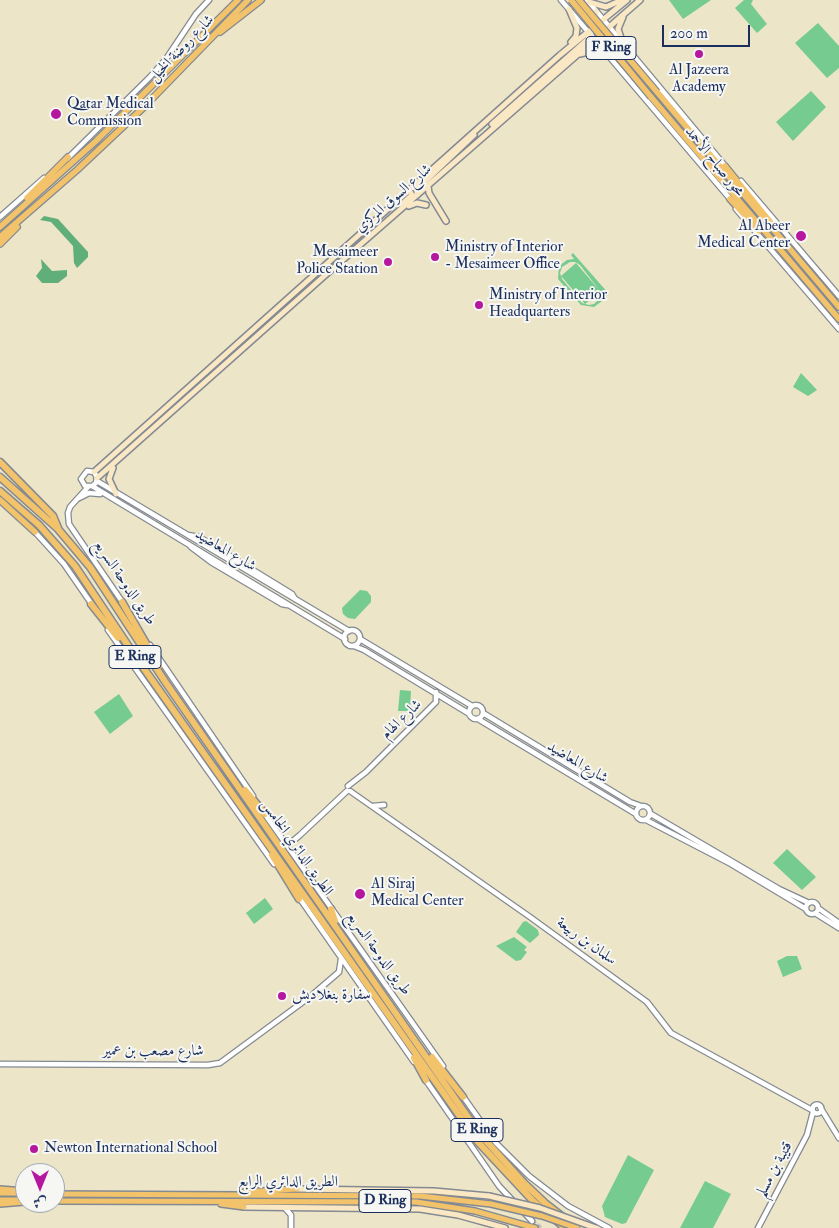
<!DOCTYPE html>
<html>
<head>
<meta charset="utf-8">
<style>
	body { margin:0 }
	#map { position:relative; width:839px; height:1228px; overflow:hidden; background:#ece5c8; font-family:"IM FELL Double Pica",Amiri,serif }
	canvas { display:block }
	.north { position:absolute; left:15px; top:1163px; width:50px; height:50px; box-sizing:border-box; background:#f6f6f2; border:1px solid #9ea6b7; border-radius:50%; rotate:180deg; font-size:14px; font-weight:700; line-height:20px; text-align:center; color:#1b2f5e }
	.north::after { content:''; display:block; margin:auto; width:18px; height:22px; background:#b5179e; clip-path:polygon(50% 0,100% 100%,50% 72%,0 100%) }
	.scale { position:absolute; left:662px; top:25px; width:88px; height:22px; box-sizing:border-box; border:2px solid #1b2f5e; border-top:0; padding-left:6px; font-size:15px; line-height:18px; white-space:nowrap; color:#1b2f5e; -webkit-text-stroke:4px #f6f6f2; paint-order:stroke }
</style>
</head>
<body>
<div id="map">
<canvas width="839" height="1228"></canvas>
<div class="north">ش</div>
<div class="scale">200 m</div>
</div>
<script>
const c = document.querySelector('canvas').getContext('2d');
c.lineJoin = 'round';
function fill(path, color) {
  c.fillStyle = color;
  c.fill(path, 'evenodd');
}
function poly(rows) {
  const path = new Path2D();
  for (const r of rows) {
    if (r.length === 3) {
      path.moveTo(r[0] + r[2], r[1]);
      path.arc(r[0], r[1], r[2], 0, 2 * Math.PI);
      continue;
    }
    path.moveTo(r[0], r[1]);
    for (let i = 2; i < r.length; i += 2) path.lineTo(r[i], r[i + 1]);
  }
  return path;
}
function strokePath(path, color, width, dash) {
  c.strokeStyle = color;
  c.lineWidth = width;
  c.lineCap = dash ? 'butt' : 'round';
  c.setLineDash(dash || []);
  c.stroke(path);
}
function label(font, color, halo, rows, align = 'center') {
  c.font = font + ' "IM FELL Double Pica",Amiri,serif';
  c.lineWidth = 4;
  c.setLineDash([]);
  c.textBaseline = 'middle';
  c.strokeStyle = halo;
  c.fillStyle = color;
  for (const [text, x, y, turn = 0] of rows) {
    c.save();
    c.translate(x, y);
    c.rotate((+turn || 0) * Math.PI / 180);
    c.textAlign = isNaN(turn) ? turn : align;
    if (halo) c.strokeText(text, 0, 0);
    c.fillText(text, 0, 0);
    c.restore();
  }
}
const green = poly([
	[669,0,711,0,683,19],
	[744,0,753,0,751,4,767,24,757,33,735,8],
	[818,23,839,46,839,68,827,78,795,43],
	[811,91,826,107,793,141,776,122],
	[573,253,609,294,607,296,604,292,602,301,594,307,581,305,558,279,559,266,567,260,574,259,571,255],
	[570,262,575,262,580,265,600,291,576,263,561,276,585,304,601,291,600,298,594,304,589,305,582,303,562,279,560,273,562,267],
	[801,373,817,390,808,396,793,387],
	[360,590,367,591,371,596,371,602,355,619,348,618,343,614,342,608],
	[400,690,411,691,410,711,398,711],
	[119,694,133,716,110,734,94,712],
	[787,849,816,877,802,890,773,863],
	[265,898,273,909,254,924,246,913],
	[526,921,538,930,539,935,530,943,516,932,523,922],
	[514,937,527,947,524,950,527,952,521,960,516,961,496,946],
	[787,956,797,956,802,969,783,977,777,961],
	[628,1155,654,1170,626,1223,622,1224,605,1217,602,1206],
	[705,1181,731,1194,713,1228,680,1228]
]);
const forest = poly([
	[44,216,58,219,88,252,88,257,77,268,74,263,73,246,51,222,40,220],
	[41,259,52,271,67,270,67,276,58,283,42,283,36,276,42,268]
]);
const tertiaryTunnel = poly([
	[532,1221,541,1228]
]);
const tertiary = poly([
	[561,0,731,200],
	[587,0,726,167],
	[67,159,150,77,166,59,196,14,209,0],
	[741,181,839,296],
	[736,209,839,329],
	[0,217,44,178],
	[97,481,349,631],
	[92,486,96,483,97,477,94,472,87,471,81,479,85,486,92,486,345,639],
	[88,487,70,507,68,513,69,524,123,603],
	[79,498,89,493,100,494],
	[35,532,64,564,93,606],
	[188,535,199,537,292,594,295,599],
	[191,547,211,562,282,604,287,605],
	[108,630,274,864],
	[352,638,8],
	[360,639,472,706],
	[150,645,253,796],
	[354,646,364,650,468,713],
	[476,712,7],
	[483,713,630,802,641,806],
	[478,719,636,814],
	[348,786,366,772,436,702,436,692],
	[350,791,530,917,647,1002,671,1033,812,1110],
	[643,813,7],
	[373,806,384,805],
	[264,813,443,1066],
	[651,814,779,889,809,903],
	[646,820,731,864,806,909],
	[283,840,293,841,300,835,347,791],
	[298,896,414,1062],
	[812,908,6],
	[818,908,839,923],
	[815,913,839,928],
	[0,1064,208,1065,220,1063,311,996,339,972,341,959],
	[425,1079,499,1186,532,1221],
	[462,1095,496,1143,529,1176,568,1206,609,1228],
	[817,1109,4.5],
	[820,1107,839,1138],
	[285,1208,291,1215,291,1228],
	[758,1228,807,1135,813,1112]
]);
const secondary = poly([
	[589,2,606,7,622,0],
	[569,9,577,28,576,36,571,42],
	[623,17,618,29,623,44],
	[580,54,596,50,608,55],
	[492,124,588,39,596,24,596,11],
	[428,186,429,193,446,221],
	[417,195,417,189,474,135],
	[402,204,412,195,409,190],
	[409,206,417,203,426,205],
	[113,468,109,479,116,494],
	[94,472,560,55,627,0],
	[97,478,322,278,640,0],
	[297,1189,434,1191,489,1196],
	[244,1207,420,1209,458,1215,505,1228]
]);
const primary = poly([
	[0,1189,25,1191],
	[244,1192,297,1189],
	[0,1193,22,1193],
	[55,1194,420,1196,491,1204],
	[0,1200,24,1200],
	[55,1201,416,1202,475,1211,535,1228],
	[0,1204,25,1202],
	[221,1204,244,1207]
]);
const trunk = poly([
	[220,32,261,0],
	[657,92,839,307],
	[651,97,839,319],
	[725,166,772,224],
	[27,198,68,157],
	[730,199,759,231],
	[0,227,96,141,238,0],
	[0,237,77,170,144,107,248,0],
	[0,244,17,227],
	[0,500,35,532]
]);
const motorway = poly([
	[0,462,53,516,58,528],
	[0,477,58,529,90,567,166,683,479,1133,524,1183,545,1203,576,1227],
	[0,491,39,525,75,566,133,653,478,1142,533,1201,565,1228],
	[122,602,159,666],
	[91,604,118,638],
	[245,790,265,814],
	[272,855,299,899],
	[331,909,335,921],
	[432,1057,463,1097],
	[414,1058,426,1080]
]);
const secondaryBridge = poly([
	[489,1196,540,1208,596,1228]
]);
const primaryBridge = poly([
	[491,1204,542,1216,577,1228]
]);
const trunkBridge = poly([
	[571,0,651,97],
	[579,0,657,92]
]);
const markers = [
	[699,54,5,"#b5179e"],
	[56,114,6,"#b5179e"],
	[801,236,6,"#b5179e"],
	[435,257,5,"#b5179e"],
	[388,262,5,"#b5179e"],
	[479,305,5,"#b5179e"],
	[360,894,6,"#b5179e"],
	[282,996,5,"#b5179e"],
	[34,1149,5,"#b5179e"]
];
const shields = [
	[611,48,50],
	[135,657,52],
	[477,1130,52],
	[385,1201,52]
];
const shieldNames = [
	["F Ring",611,48],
	["E Ring",135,657],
	["E Ring",477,1130],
	["D Ring",385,1201]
];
const streetNames = [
	["شارع روضة الخيل",182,49,-46],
	["محور صباح الأحمد",714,162,51],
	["شارع السوق المركزي",394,199,-41],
	["شارع المعاضيد",225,551,31],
	["طريق الدوحة السريع",124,583,56],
	["شارع الهام",402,720,-44],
	["شارع المعاضيد",577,763,31],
	["الطريق الدائري الخامس",296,848,55],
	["سلمان بن ربيعة",586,942,36],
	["طريق الدوحة السريع",378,954,54],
	["شارع مصعب بن عمير",153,1052],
	["قتيبة بن مسلم",775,1170,-62],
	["الطريق الدائري الرابع",288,1183]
];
const poiNames = [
	["Al Jazeera",699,71,"center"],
	["Academy",699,88,"center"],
	["Qatar Medical",67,105],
	["Commission",67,122],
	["Al Abeer",790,227,"right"],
	["Medical Center",790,244,"right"],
	["Ministry of Interior",445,248],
	["- Mesaimeer Office",445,265],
	["Mesaimeer",378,253,"right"],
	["Police Station",378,270,"right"],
	["Ministry of Interior",489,296],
	["Headquarters",489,313],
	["Al Siraj",371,885],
	["Medical Center",371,902],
	["سفارة بنغلاديش",292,996],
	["Newton International School",44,1149]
];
fill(green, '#75cb90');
fill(forest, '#60af7a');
strokePath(tertiaryTunnel, '#c2c1b3', 4.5, [4.5, 2]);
strokePath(tertiary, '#848a93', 7);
strokePath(secondary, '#848a93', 8);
strokePath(primary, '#848a93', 8);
strokePath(trunk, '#848a93', 8);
strokePath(motorway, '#848a93', 9);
strokePath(tertiary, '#fff', 4.5);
strokePath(secondary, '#fae7c3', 5);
strokePath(primary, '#f2c36a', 5);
strokePath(trunk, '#f2c36a', 5.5);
strokePath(motorway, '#f2c36a', 6);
strokePath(secondaryBridge, '#848a93', 8, []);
strokePath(primaryBridge, '#848a93', 8, []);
strokePath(trunkBridge, '#848a93', 8, []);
strokePath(secondaryBridge, '#fae7c3', 5);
strokePath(primaryBridge, '#f2c36a', 5);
strokePath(trunkBridge, '#f2c36a', 5.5);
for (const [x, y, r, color] of markers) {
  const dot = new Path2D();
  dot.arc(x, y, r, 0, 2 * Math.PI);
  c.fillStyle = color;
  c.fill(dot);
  strokePath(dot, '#f6f6f2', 2);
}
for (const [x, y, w] of shields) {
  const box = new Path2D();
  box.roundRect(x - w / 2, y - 11.5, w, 23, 4);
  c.fillStyle = '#f6f6f2';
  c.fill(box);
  strokePath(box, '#1b2f5e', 1);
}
label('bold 14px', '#1b2f5e', null, shieldNames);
label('15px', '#1b2f5e', '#f6f6f2', streetNames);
label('15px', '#1b2f5e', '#f6f6f2', poiNames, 'left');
</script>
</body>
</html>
